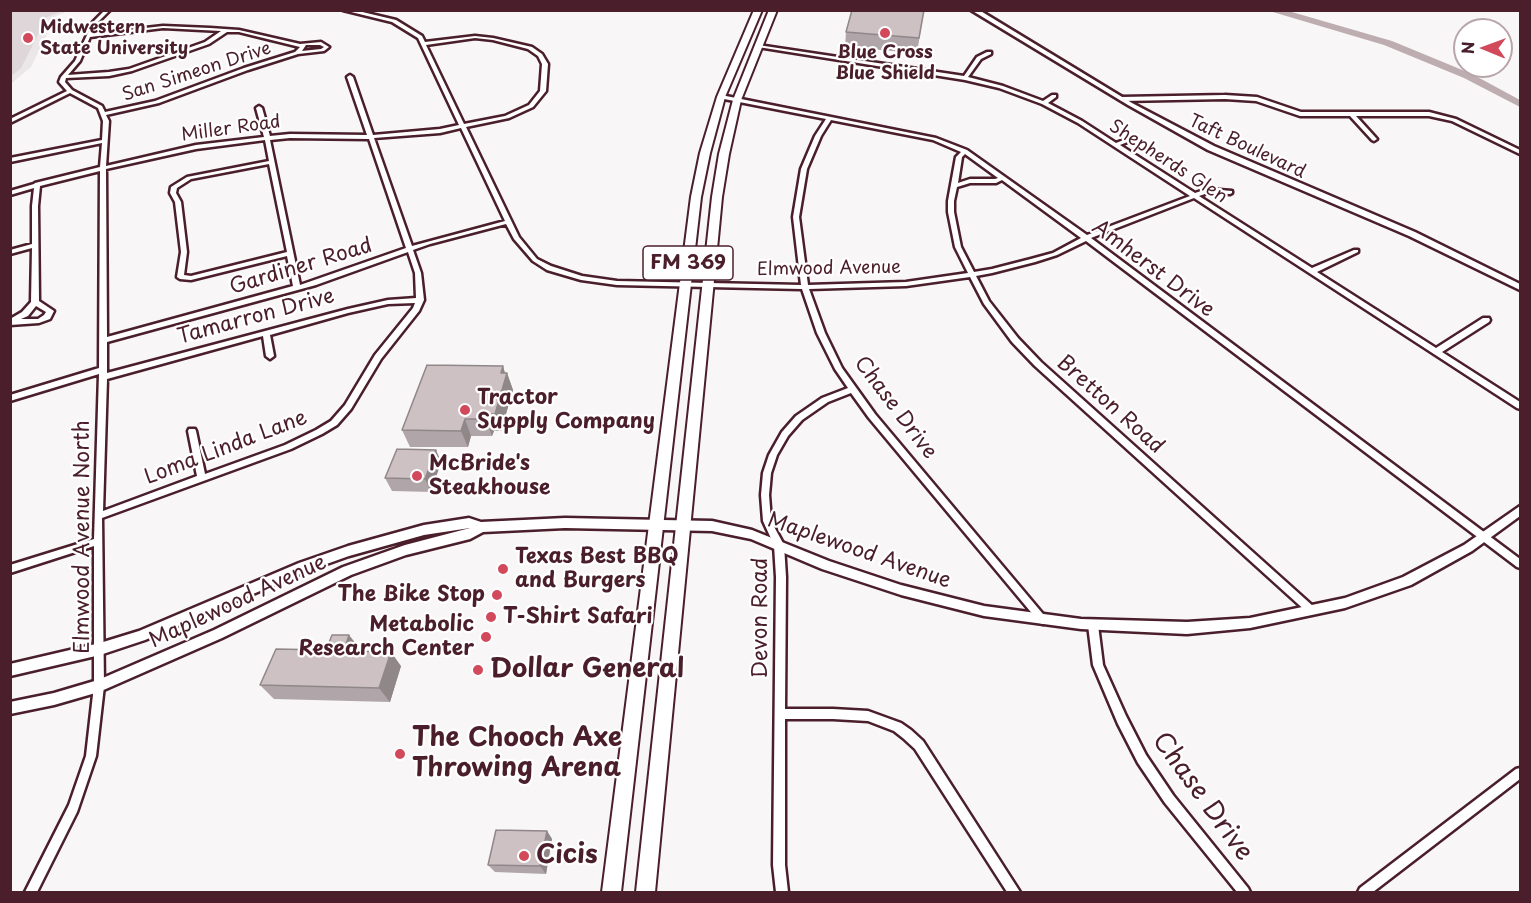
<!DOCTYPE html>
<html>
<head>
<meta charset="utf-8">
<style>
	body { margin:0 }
	#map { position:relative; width:1531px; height:903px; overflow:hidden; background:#f8f6f7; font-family:"Playpen Sans",sans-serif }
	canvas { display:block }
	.frame { position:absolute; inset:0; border:12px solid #4a1f2b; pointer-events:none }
	.north { position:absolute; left:1453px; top:18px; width:60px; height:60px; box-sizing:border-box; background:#fff; border:2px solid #b7a5aa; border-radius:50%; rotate:271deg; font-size:16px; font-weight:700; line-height:24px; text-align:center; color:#4a1f2b }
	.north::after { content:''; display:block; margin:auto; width:21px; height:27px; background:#d1495b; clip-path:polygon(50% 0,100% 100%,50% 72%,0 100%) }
</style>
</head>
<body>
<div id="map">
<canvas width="1531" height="903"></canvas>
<div class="frame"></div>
<div class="north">N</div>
</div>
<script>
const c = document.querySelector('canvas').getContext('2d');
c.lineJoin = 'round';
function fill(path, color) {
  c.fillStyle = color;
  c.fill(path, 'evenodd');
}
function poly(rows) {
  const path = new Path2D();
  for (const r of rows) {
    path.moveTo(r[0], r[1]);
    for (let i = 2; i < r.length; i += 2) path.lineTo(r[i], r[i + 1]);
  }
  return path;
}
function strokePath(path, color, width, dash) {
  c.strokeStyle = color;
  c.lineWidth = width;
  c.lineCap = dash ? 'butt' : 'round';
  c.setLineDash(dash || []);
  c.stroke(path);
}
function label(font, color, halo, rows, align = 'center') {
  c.font = font + ' "Playpen Sans",sans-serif';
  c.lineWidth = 4.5;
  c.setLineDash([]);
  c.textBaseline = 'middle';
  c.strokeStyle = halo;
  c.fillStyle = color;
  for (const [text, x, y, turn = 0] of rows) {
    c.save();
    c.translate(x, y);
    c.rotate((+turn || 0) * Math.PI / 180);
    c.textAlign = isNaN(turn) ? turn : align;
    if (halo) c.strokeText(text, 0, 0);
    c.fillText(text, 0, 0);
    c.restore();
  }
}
const built = poly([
	[11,11,68,11,56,16,31,67,11,84]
]);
const green = poly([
	[11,10,62,11,47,17,21,68,11,76]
]);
const river = poly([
	[1266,10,1285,10,1392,41,1472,74,1520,100,1520,107,1464,78,1384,45,1266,10]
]);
const minor = poly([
	[105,10,110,10,97,23,92,34,163,26,210,28,239,30,300,44,321,42,329,47,324,51,298,54,248,70,159,103,106,115,109,121,106,166,196,145,264,137,256,108,259,106,262,108,270,136,290,134,367,135,347,77,350,75,353,77,373,135,440,129,459,125,418,38,392,22,343,10,354,10,396,20,422,36,425,42,475,36,493,38,532,47,542,54,548,64,546,91,533,107,509,118,466,127,519,237,537,259,551,266,582,276,617,281,801,285,793,217,801,169,815,136,826,119,719,98,718,97,721,95,936,138,967,150,1087,235,1190,196,1078,123,1042,104,999,88,965,80,758,47,756,46,758,45,964,76,977,57,987,52,991,52,991,54,981,59,968,77,1003,86,1043,101,1052,95,1056,95,1056,97,1048,103,1082,121,1116,143,1131,137,1135,137,1135,139,1120,145,1195,193,1207,189,1232,191,1232,193,1230,194,1208,193,1199,196,1312,268,1354,250,1358,250,1358,252,1317,272,1436,348,1483,318,1489,318,1490,320,1489,322,1442,352,1520,402,1520,409,1517,408,1194,198,1091,238,1520,559,1520,568,1517,567,1086,241,1057,255,1035,262,992,273,976,276,989,301,1018,338,1041,362,1314,607,1316,610,1314,613,1311,614,1308,613,1035,366,1012,342,984,304,970,277,906,286,809,289,825,333,842,368,875,414,1048,620,1046,623,1043,624,1040,623,869,418,851,393,828,402,802,420,788,436,777,455,771,473,769,495,771,521,784,545,786,577,785,709,833,709,868,711,901,723,911,730,923,741,1020,892,1007,892,915,749,903,738,894,731,868,721,833,719,785,719,785,865,788,892,776,892,773,865,776,577,774,545,763,521,761,495,763,473,769,455,782,432,796,416,822,398,848,388,835,369,817,333,802,289,617,285,581,280,547,270,533,261,514,239,506,224,430,244,413,250,421,273,424,300,419,311,381,359,351,409,337,425,322,434,291,449,102,518,104,686,96,756,77,812,37,892,25,892,69,805,86,756,94,686,94,546,10,573,10,565,94,539,99,374,10,401,10,395,99,368,100,171,40,186,38,206,39,301,54,311,50,319,39,323,10,325,10,319,22,312,31,302,32,248,10,254,10,250,32,244,32,206,34,188,10,195,10,191,34,184,35,183,100,167,102,143,10,162,10,158,102,140,103,121,98,108,70,93,10,123,10,119,67,91,59,82,61,77,75,61,93,22,105,10],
	[163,28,221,31,205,42,129,69,109,72,68,75,80,61,90,37,163,28],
	[227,32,239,32,300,47,295,52,244,68,155,101,105,112,102,106,72,90,65,82,66,78,109,76,132,71,209,44,227,32],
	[475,38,493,40,528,49,538,56,542,64,540,91,529,105,505,116,464,124,426,45,475,38],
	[306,45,320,45,324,47,321,49,302,51,306,45],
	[831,120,933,140,961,152,956,157,948,201,948,212,955,247,968,273,906,282,808,285,799,217,807,169,821,136,831,120],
	[461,128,505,221,412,246,374,138,440,133,461,128],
	[290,138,369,139,406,248,300,285,270,140,290,138],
	[265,140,269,161,187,177,171,187,170,193,175,202,181,252,177,277,180,279,191,280,287,256,293,286,107,337,106,169,196,149,265,140],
	[965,154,998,178,995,179,970,179,958,183,962,157,965,154],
	[269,164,287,252,191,276,184,275,187,252,181,202,176,193,177,188,191,179,269,164],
	[1002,180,1081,238,1053,253,1031,259,992,269,974,272,961,247,954,212,954,201,957,187,970,183,996,183,1002,180],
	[408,252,415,273,416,298,388,300,348,309,107,373,107,342,316,285,408,252],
	[415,303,413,308,375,355,345,405,331,421,316,430,285,445,205,474,196,431,195,429,189,429,188,431,197,476,103,511,107,379,263,336,266,356,270,359,274,356,270,335,348,313,388,304,415,303],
	[36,306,46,312,44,315,38,319,21,319,28,316,36,306],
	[1225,95,1257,97,1301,112,1429,112,1456,119,1520,150,1520,154,1452,121,1429,116,1356,116,1376,138,1377,139,1374,141,1372,140,1350,116,1300,116,1256,101,1225,99,1122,101,1119,99,1122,97,1225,95],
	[1093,621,1096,622,1098,625,1103,665,1126,716,1146,755,1173,795,1248,888,1250,892,1237,892,1165,803,1138,763,1118,724,1093,665,1088,625,1090,622,1093,621],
	[1520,768,1520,779,1373,892,1358,892,1360,888,1516,769,1520,768]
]);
const tertiary = poly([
	[971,10,979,10,1132,103,1214,146,1415,232,1520,284,1520,290,1409,236,1208,150,1128,105,971,10],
	[1520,506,1520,516,1472,551,1411,585,1345,608,1250,628,1187,634,1081,629,984,616,901,595,822,569,751,539,712,531,565,528,483,532,470,539,406,555,351,575,222,638,99,692,54,705,10,714,10,702,54,693,98,680,214,630,343,567,405,545,470,528,424,535,349,556,307,571,145,640,100,655,10,676,10,664,100,643,139,631,299,563,348,546,424,525,469,518,481,522,565,518,712,521,752,530,829,561,901,585,984,606,1081,619,1187,622,1250,618,1345,598,1403,577,1464,545,1520,506]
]);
const primary = poly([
	[754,10,762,10,725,97,710,153,701,197,621,892,602,892,691,197,700,153,717,97,754,10],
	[769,10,777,10,741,100,729,154,722,197,655,892,636,892,712,197,719,154,733,100,769,10]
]);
const wall = poly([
	[924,10,917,53,845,47,846,32],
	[503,366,505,373,507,373,513,390,501,431,494,431,492,436,471,436,468,447,410,447,402,430],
	[436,450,441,462,431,492,392,491,385,478],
	[326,650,361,650,360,651,401,666,390,702,274,699,260,685],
	[547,831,552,839,546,874,495,872,488,865]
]);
const shadedWall = poly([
	[503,366,506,377,507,373,513,390,501,431,495,414,501,373],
	[488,414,494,431,492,436,486,419],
	[465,419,471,436,468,447,461,431],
	[436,450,441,462,431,492,425,479],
	[349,635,361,650,355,665,344,651],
	[391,652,401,666,390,702,379,688],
	[547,831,552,839,546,874,540,866]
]);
const building = poly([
	[852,10,924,10,919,38,846,32,852,10],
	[427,365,503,366,501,373,507,373,495,414,488,414,486,419,465,419,461,431,402,430,427,365],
	[397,449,436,450,425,479,385,478,397,449],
	[332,635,349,635,344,651,391,652,379,688,260,685,276,649,326,650,332,635],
	[496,830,547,831,540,866,488,865,496,830]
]);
const markers = [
	[885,33,6,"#d1495b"],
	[28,38,6,"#d1495b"],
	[465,410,6,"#d1495b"],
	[417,476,6,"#d1495b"],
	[503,569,6,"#d1495b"],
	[497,595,6,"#d1495b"],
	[491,617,6,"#d1495b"],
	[486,637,6,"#d1495b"],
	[478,670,6,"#d1495b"],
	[400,754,6,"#d1495b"],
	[524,856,6,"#d1495b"]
];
const farPoinames = [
	["Midwestern",40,28],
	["State University",40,49],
	["Blue Cross",885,53,"center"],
	["Blue Shield",885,74,"center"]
];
const farStreetnames = [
	["San Simeon Drive",197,72,-18],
	["Miller Road",231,129,-8],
	["Taft Boulevard",1247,147,25],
	["Shepherds Glen",1168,162,33],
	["Elmwood Avenue",829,269,-1]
];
const shields = [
	[688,263,90]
];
const shieldNames = [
	["FM 369",688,263]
];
const streetNames = [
	["Gardiner Road",301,267,-17],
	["Amherst Drive",1153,269,37],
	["Tamarron Drive",256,317,-15],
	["Bretton Road",1110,405,42],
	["Chase Drive",895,408,53],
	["Loma Linda Lane",226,448,-21],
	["Elmwood Avenue North",83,537,-90],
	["Maplewood Avenue",859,551,19],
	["Maplewood Avenue",238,602,-25],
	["Devon Road",761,618,-90]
];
const poiNames = [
	["Tractor",477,398],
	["Supply Company",477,422],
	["McBride's",429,464],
	["Steakhouse",429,488],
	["Texas Best BBQ",515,557],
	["and Burgers",515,581],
	["The Bike Stop",485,595,"right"],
	["T-Shirt Safari",503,617],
	["Metabolic",474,625,"right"],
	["Research Center",474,649,"right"]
];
const nearPoinames = [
	["Dollar General",490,670],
	["The Chooch Axe",412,739],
	["Throwing Arena",412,769],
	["Cicis",536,856]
];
const nearStreetnames = [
	["Chase Drive",1202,797,54]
];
fill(built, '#ebe6e8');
fill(green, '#ded6d9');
fill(river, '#bdadb0');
strokePath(minor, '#4a1f2b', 5);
strokePath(tertiary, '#4a1f2b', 5);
strokePath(primary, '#4a1f2b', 4);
fill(minor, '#fff');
fill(tertiary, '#fff');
fill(primary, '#fff');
fill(wall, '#b0a6a9');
fill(shadedWall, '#908789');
fill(building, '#cdc1c4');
strokePath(building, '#908789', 1.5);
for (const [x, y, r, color] of markers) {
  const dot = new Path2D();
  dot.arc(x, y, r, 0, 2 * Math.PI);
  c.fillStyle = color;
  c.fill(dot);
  strokePath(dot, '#fff', 2);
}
label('bold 18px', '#4a1f2b', '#fff', farPoinames, 'left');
label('18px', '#4a1f2b', '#fff', farStreetnames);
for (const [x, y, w] of shields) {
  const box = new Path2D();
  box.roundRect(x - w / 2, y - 17, w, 34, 4.5);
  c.fillStyle = '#fff';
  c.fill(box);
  strokePath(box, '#4a1f2b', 1.5);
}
label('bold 20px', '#4a1f2b', null, shieldNames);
label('21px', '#4a1f2b', '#fff', streetNames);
label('bold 21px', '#4a1f2b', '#fff', poiNames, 'left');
label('bold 26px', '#4a1f2b', '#fff', nearPoinames, 'left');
label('26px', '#4a1f2b', '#fff', nearStreetnames);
</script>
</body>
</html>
